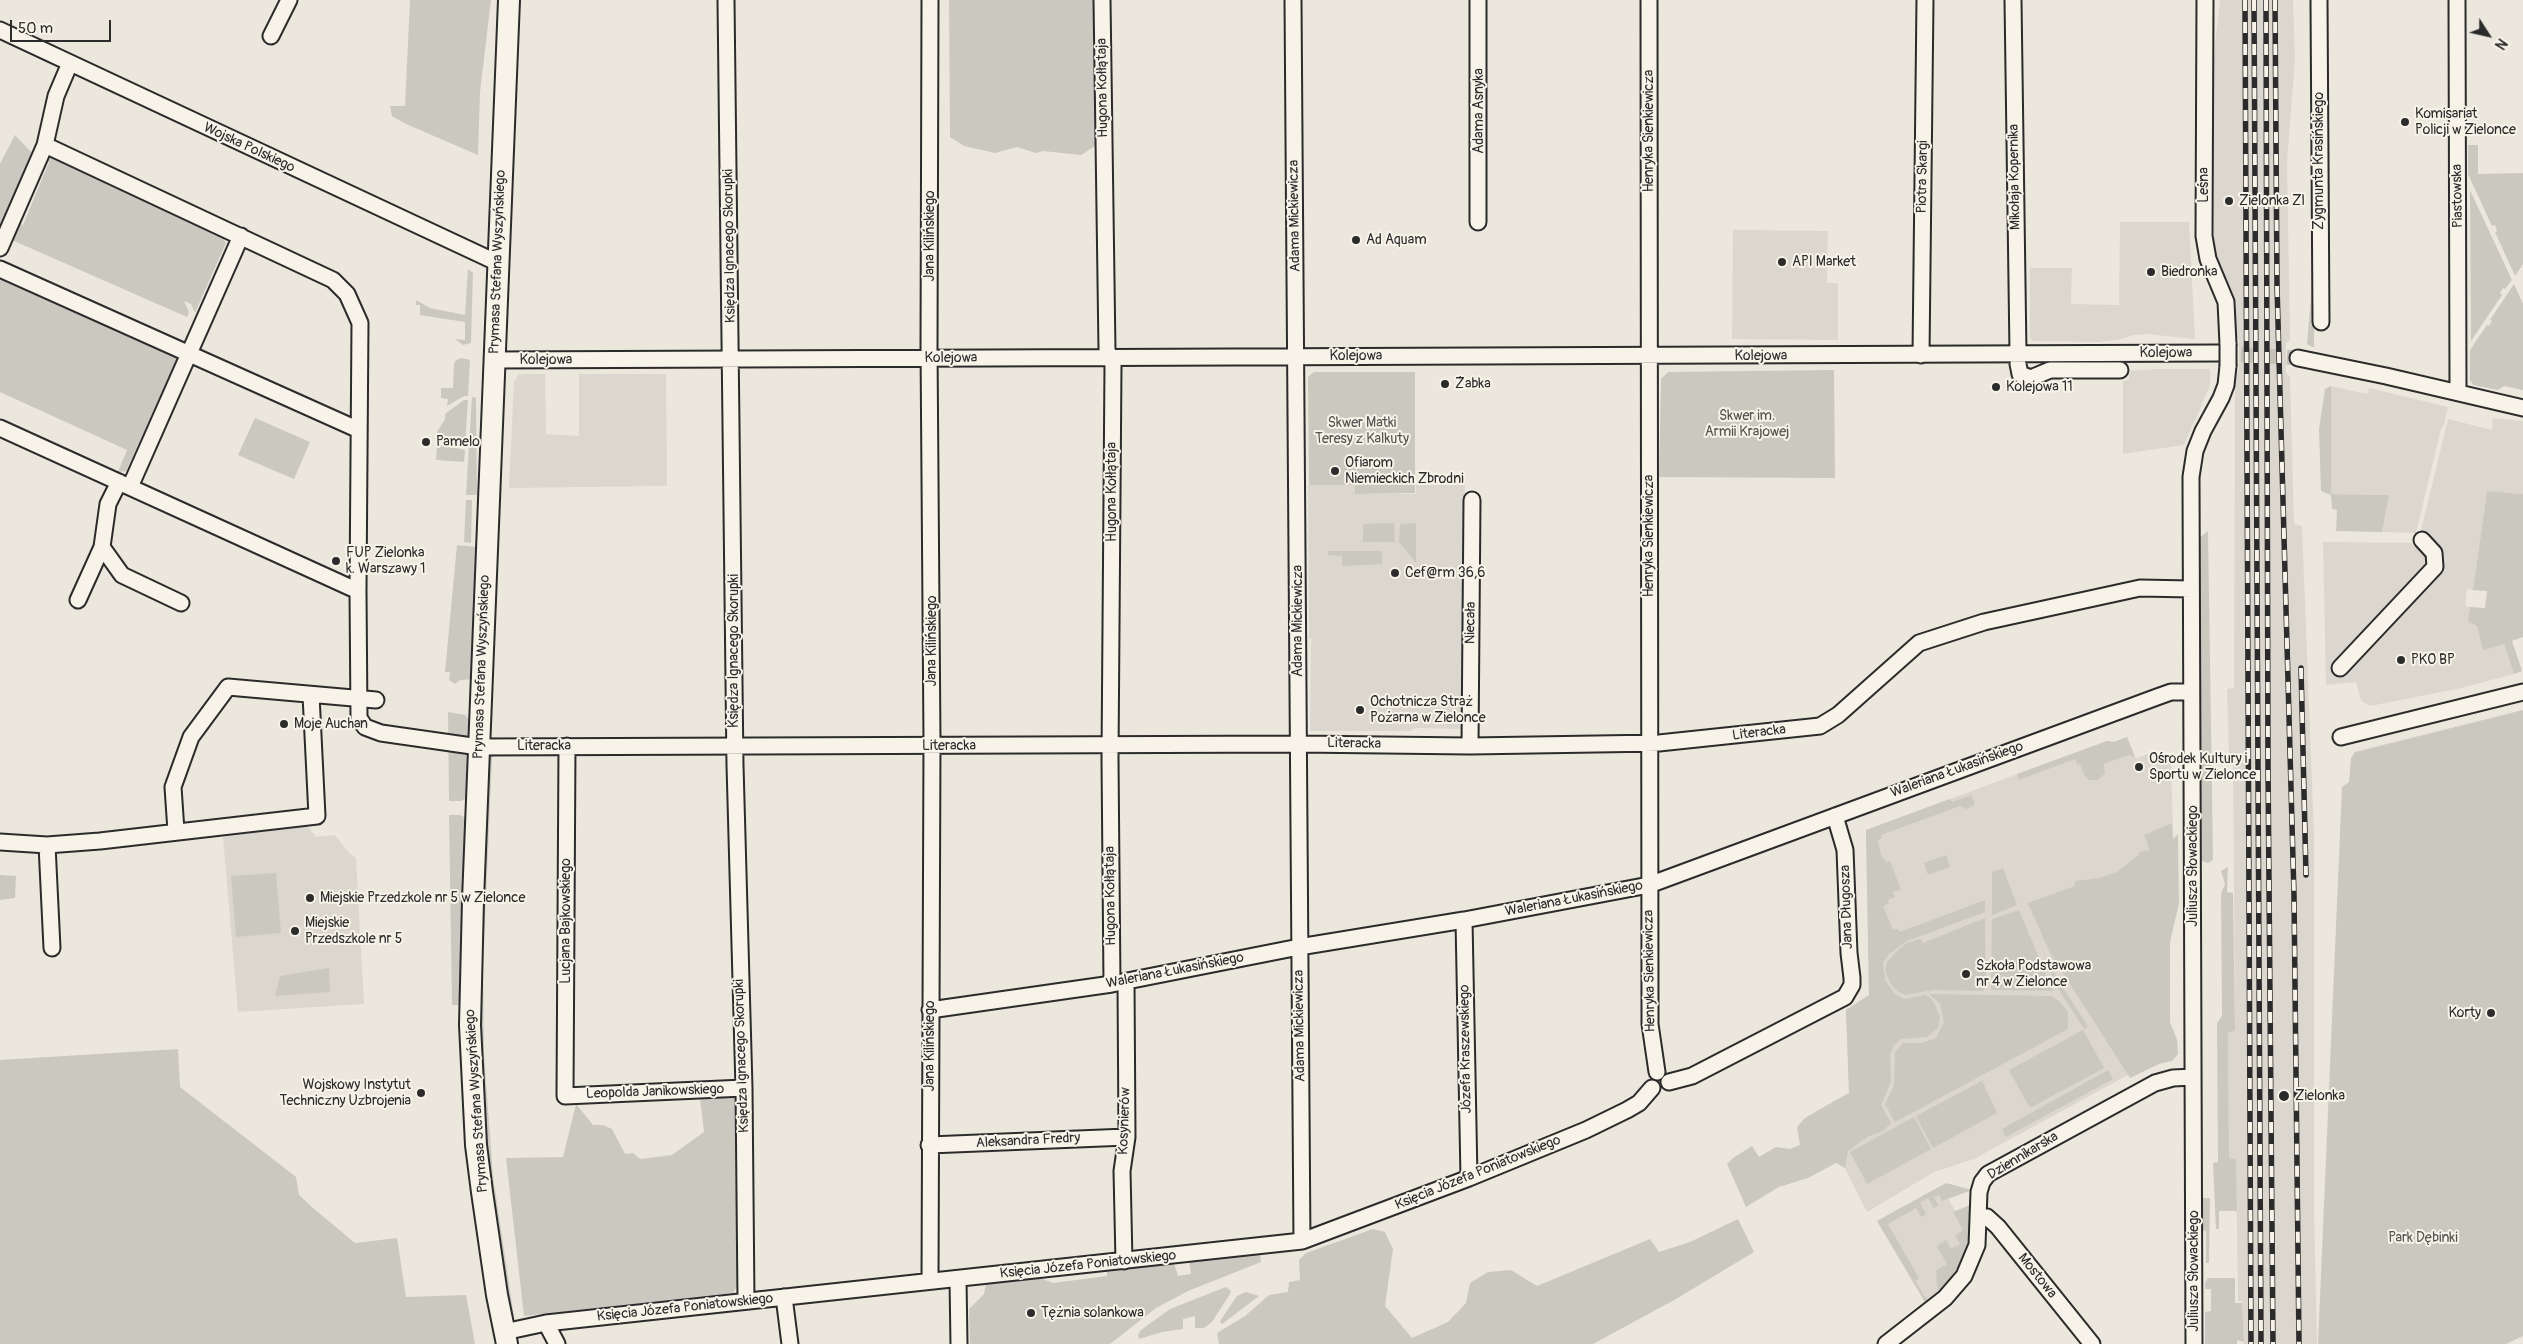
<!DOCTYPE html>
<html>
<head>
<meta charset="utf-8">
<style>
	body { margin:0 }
	#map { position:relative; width:2523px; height:1344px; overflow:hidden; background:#ebe7dd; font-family:Pangolin,sans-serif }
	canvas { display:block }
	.north { position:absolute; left:2463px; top:10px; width:50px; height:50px; -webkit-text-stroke:4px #f7f3e8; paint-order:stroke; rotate:125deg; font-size:14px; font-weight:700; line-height:20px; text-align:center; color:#2b2b2b }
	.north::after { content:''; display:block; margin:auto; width:18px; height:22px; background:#2b2b2b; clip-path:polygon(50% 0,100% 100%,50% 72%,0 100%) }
	.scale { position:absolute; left:10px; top:20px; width:101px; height:22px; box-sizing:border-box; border:2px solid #2b2b2b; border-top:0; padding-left:6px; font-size:15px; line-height:18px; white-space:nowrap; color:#2b2b2b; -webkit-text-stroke:4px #f7f3e8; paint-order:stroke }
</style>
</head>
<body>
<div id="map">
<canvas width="2523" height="1344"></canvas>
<div class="north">N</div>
<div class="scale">50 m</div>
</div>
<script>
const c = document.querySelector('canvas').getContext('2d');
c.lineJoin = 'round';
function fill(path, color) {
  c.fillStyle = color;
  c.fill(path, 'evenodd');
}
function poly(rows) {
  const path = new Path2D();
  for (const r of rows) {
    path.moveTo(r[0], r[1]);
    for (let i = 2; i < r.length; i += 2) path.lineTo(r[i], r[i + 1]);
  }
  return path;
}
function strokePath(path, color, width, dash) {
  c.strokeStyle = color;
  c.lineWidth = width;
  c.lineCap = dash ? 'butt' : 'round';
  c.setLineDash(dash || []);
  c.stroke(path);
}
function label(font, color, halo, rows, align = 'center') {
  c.font = font + ' Pangolin,sans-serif';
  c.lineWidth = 4;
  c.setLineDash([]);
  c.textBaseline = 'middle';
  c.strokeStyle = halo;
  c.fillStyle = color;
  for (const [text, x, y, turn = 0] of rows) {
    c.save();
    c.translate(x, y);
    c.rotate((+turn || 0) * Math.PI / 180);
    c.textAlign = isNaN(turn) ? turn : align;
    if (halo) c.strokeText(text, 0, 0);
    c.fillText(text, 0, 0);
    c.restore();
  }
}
const built = poly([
	[2220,0,2293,0,2295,59,2287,161,2290,340,2286,343,2286,373,2290,377,2294,524,2302,526,2314,834,2314,1211,2317,1344,2244,1344,2242,1301,2238,1301,2236,1159,2229,1159,2228,1031,2235,1031,2233,754,2229,754,2227,689,2234,688,2235,381,2239,369,2239,340,2236,336,2236,302,2214,255,2212,73],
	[2120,222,2189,222,2195,339,2147,334,2133,335,2118,340,2097,342,2033,341,2030,338,2030,268,2072,268,2071,304,2119,305],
	[1733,230,1828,231,1827,283,1838,283,1838,340,1732,339],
	[2157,369,2210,369,2210,386,2184,445,2123,454,2123,381,2129,380,2130,371],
	[523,374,545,374,546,434,543,434,579,436,579,374,666,374,667,486,509,488,514,382,518,375],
	[2331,386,2367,394,2369,388,2448,407,2444,425,2441,429,2416,533,2382,532,2389,495,2331,494],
	[2493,418,2523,421,2523,494,2487,491,2473,590,2467,589,2465,606,2470,607,2469,621,2477,626,2483,649,2504,644,2514,674,2461,688,2370,706,2361,701,2356,682,2326,685,2323,542,2418,543,2448,419,2492,430],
	[1308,485,1355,485,1355,494,1416,494,1416,485,1465,485,1462,729,1415,728,1410,731,1310,731,1311,642,1313,639,1309,638],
	[2127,737,2135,757,2137,758,2148,754,2151,762,2171,755,2173,839,2128,1075,1974,1159,1934,1172,1867,1212,1816,1111,1849,1093,1846,1010,1869,995,1866,830,2107,741,2114,742],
	[301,826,309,828,316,837,335,835,349,853,356,858,364,1004,238,1012,223,837],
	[1941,1186,1969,1235,1942,1289,1925,1302,1877,1221]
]);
const green = poly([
	[410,0,491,0,480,92,478,155,406,124,392,116,390,106,405,106],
	[949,0,1094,0,1098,144,1081,155,1043,151,1036,153,1017,147,995,153,964,146,950,137],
	[15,135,32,153,0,236,0,164],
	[2468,145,2478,145,2478,174,2523,173,2523,264,2515,276,2495,232,2497,231,2495,225,2492,226,2468,174],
	[43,149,218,230,226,243,195,313,191,304,184,301,189,312,187,317,5,237,12,221,23,225,49,162,39,157],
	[2470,190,2512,280,2505,289,2503,288,2500,293,2502,295,2471,341],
	[2314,261,2314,347,2312,347,2307,344],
	[468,269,473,273,471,343,463,345,455,339,465,340,465,322,420,315,420,305,416,305,416,300,430,308,465,315],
	[0,274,179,354,126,471,118,472,127,450,0,392],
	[2514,284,2523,304,2523,390,2504,386,2498,390,2473,385,2470,380,2470,350,2487,325,2489,326,2492,321,2490,320],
	[462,358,470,360,468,396,464,396,447,406,448,399,441,398,441,388,453,388,454,364,456,360],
	[1834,370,1835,478,1659,477,1661,379,1668,372],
	[1314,372,1415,372,1415,493,1355,494,1355,485,1309,485,1308,377],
	[2331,386,2331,494,2389,495,2382,532,2336,531,2337,510,2332,509,2331,495,2321,491,2319,429,2325,389],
	[472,397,476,398,477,495,466,495],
	[464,400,468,400,465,446,437,440,437,432,445,419,445,414],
	[255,418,310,442,294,479,238,455],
	[437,444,465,450,464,462,436,460],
	[2487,491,2523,494,2523,637,2512,641,2522,671,2514,674,2504,644,2483,650,2477,626,2468,621,2470,607,2485,608,2487,591,2473,590],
	[466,500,472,500,471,543,464,542],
	[1394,523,1395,542,1363,542,1363,524],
	[1416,523,1416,563,1399,542,1400,524],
	[2208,531,2213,860,2208,863,2202,861,2200,857,2198,543,2199,538],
	[457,545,476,547,478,566,474,679,460,680,455,684,449,680,450,672,445,672],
	[1328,551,1382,551,1382,564,1342,566,1342,556,1328,555],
	[2523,710,2523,1336,2506,1344,2318,1344,2342,787,2349,782,2351,758,2355,752],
	[448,712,465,715,471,722,467,798,461,801,449,801],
	[2127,737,2135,757,2128,755,2104,764,2105,773,2098,780,2090,780,2085,776,2080,764,2078,765,2075,759,2019,780,2017,774,2107,741,2114,742],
	[495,752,492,759,483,967,484,1054,493,1176,514,1317,509,1311,488,1176,478,1011,487,762],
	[1971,795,1975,804,1971,807,1966,809,1960,806,1881,835,1882,838,1878,840,1881,855,1886,863,1890,861,1901,890,1893,892,1895,897,1888,900,1889,903,1883,906,1893,930,1897,929,1900,932,1985,900,1985,912,1907,941,1889,954,1883,963,1885,980,1895,994,1904,999,1925,995,1932,999,1940,1017,1938,1028,1927,1037,1901,1039,1894,1045,1890,1054,1891,1081,1881,1105,1891,1123,1883,1131,1867,1137,1848,1151,1845,1168,1836,1163,1808,1178,1779,1187,1746,1207,1727,1164,1733,1158,1752,1146,1759,1157,1776,1147,1790,1149,1800,1145,1797,1127,1805,1118,1849,1093,1846,1010,1869,995,1866,830,1950,799,1952,802],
	[449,815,460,815,466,818,461,1005,452,1005],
	[2172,823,2173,839,2178,834,2179,903,2170,942,2170,1022,2177,1040,2178,1054,2172,1061,2159,1064,2130,1078,2050,953,2028,903,2075,886,2075,881,2099,878,2117,872,2139,855,2139,852,2150,850,2144,835],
	[1946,855,1950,867,1928,875,1924,863],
	[2228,867,2227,892,2233,893,2235,1031,2228,1032,2229,1158,2236,1159,2237,1211,2219,1211,2219,1229,2216,1229,2213,1163,2218,1162,2217,1023,2222,1016,2221,894,2225,884,2221,871],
	[2003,868,2017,905,1992,915,1992,872],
	[276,873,281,933,236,937,231,876],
	[0,875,16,876,15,898,0,900],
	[2019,910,2053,991,1991,990,1992,919],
	[1985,918,1986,987,1983,991,1934,990,1905,995,1897,991,1891,984,1885,971,1887,962,1899,949,1907,943,1921,939,1923,943],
	[2044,957,2062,986,2088,1027,2084,1029,2057,987],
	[329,968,330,992,275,996,280,976],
	[1929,994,2051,996,2059,1001,2068,1012,2068,1029,1895,1122,1885,1104,1894,1086,1895,1052,1903,1043,1922,1043,1936,1038,1944,1022,1940,1004],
	[2083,1030,2104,1068,2030,1108,2009,1070],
	[178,1049,180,1087,296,1177,299,1195,313,1208,355,1243,397,1238,406,1297,466,1295,475,1344,0,1344,0,1060],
	[2108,1070,2113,1079,2006,1137,2002,1129],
	[1982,1081,1997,1113,1933,1148,1916,1116],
	[700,1098,736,1098,741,1280,733,1293,524,1316,506,1158,563,1157,576,1104,593,1125,603,1125,612,1129,625,1154,633,1153,640,1159,672,1155,704,1132],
	[1914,1117,1931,1149,1867,1184,1850,1152],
	[1946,1183,1972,1190,1942,1201,1939,1195,1934,1197,1938,1205,1934,1208,1928,1198,1920,1203,1926,1214,1921,1217,1916,1208,1888,1224,1919,1278,1915,1281,1927,1300,1925,1302,1877,1221],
	[2201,1198,2210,1198,2209,1263,2206,1263,2206,1231,2201,1230],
	[1970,1205,1970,1234,1963,1259,1949,1282,1938,1292,1936,1271,1947,1264,1937,1246,1946,1240,1951,1249,1960,1244,1955,1236,1963,1230,1953,1212],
	[1738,1219,1754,1252,1676,1299,1593,1344,1219,1344,1217,1333,1245,1316,1269,1295,1288,1292,1289,1282,1300,1280,1299,1260,1306,1253,1373,1229,1385,1232,1393,1249,1385,1306,1412,1338,1448,1322,1466,1303,1470,1283,1488,1272,1511,1270,1537,1286,1650,1239,1659,1252,1690,1242],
	[1260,1253,1261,1262,1188,1291,1156,1308,1110,1344,970,1344,969,1309,984,1294,986,1284,1038,1277,1053,1283,1107,1276,1107,1270,1174,1263,1178,1276,1191,1274,1189,1261],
	[2208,1278,2235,1278,2235,1303,2242,1303,2244,1342,2237,1340,2237,1344,2205,1344,2205,1312,2211,1311,2211,1289,2205,1289,2205,1282],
	[1226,1287,1231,1291,1230,1294,1212,1322,1204,1328,1195,1328,1195,1316,1183,1319,1183,1329,1162,1332,1139,1339,1138,1335,1141,1330,1170,1309],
	[1246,1292,1259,1296,1222,1324,1220,1321,1237,1296]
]);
const minorTunnel = poly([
	[2218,353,2298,358]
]);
const minor = poly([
	[726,0,735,765,744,1088,746,1301],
	[930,0,929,347,932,741,930,1281],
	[1102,0,1107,350,1113,365,1110,758,1112,984],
	[1293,0,1302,1241],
	[1649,0,1650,1024,1657,1072],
	[2013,0,2018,353],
	[2205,0,2204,236,2208,259,2226,302,2228,344],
	[2319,0,2321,322],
	[2457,0,2458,392],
	[0,30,498,263],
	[271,36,289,0],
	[45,145,333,280,347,294,360,323,358,591,359,718,365,727,381,733,479,747,1298,744,1470,746,1659,743,1820,726,1838,715,1919,643,1984,622,2140,588,2191,589],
	[1478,222,1478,0],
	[0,248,45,145,56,96,70,63],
	[0,269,359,430],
	[1921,355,1925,0],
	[2298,358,2386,376,2523,408],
	[494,360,2218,353],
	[2018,364,2020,374,2031,378,2050,370,2120,370],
	[0,428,358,591],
	[119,482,108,504,102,547,122,575,181,603],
	[130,487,241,236],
	[78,600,102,547],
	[2340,668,2435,567,2434,553,2422,540],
	[2341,737,2523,692],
	[567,746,565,1096,744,1088],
	[1470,746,1472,500],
	[176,831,173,787,191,737,228,687,376,700],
	[0,842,47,845,100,841,317,816,311,695],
	[47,845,52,948],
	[1464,920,1469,1178],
	[930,1010,1112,984,1299,947,1464,920,1649,885,2157,697,2171,692,2191,692],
	[1669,1082,1692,1076,1845,997,1852,985,1852,978,1849,953,1845,850,1835,816],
	[929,1145,1127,1137],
	[1978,1216,1987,1217,1998,1227,2092,1344],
	[1124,1261,1122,1171,1127,1137,1126,982],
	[958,1279,959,1344],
	[784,1297,790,1344],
	[546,1323,557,1344],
	[504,1332,546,1323,1302,1241,1469,1178,1586,1130,1627,1110,1639,1103,1652,1088],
	[1886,1344,1945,1298,1964,1276,1977,1245,1979,1192,1982,1182,1988,1174,2155,1083,2173,1078,2193,1077],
	[2194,1344,2191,477,2195,451,2203,431,2221,398,2226,385,2228,366]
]);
const major = poly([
	[507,1344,497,1295,482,1192,476,1145,470,1025,473,900,509,0]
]);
const rail = poly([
	[2245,0,2251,1344],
	[2254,0,2261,1344],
	[2266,0,2268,766,2273,1344],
	[2275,0,2277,286,2294,895,2299,1344],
	[2301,668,2306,875]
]);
const minorBridge = poly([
	[2228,344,2228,366]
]);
const markers = [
	[2405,122,5,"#2b2b2b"],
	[2229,201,5,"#2b2b2b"],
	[1356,240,5,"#2b2b2b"],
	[1782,262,5,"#2b2b2b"],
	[2151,272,5,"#2b2b2b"],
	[1445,384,5,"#2b2b2b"],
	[1996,387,5,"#2b2b2b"],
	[426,442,5,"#2b2b2b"],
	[1335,471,5,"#2b2b2b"],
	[336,561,5,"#2b2b2b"],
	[1395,573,5,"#2b2b2b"],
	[2401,660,5,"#2b2b2b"],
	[1360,710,5,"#2b2b2b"],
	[284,724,5,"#2b2b2b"],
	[2139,767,5,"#2b2b2b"],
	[310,898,5,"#2b2b2b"],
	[295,931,5,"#2b2b2b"],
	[1966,974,5,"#2b2b2b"],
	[2491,1013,5,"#2b2b2b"],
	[421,1093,5,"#2b2b2b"],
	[2284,1096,6,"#2b2b2b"],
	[1031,1313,5,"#2b2b2b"]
];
const streetNames = [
	["Hugona Kołłątaja",1103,88,-91],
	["Adama Asnyka",1479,111,-90],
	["Henryka Sienkiewicza",1649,131,-90],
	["Wojska Polskiego",249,148,25],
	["Zygmunta Krasińskiego",2319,161,-90],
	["Piotra Skargi",1923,177,-89],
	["Mikołaja Kopernika",2015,177,-91],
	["Leśna",2204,185,-90],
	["Piastowska",2458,196,-91],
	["Adama Mickiewicza",1295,216,-91],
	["Jana Kilińskiego",930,236,-90],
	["Księdza Ignacego Skorupki",730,246,-91],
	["Prymasa Stefana Wyszyńskiego",498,262,-88],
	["Kolejowa",2166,353],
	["Kolejowa",1356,356],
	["Kolejowa",1761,356],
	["Kolejowa",951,358],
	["Kolejowa",546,360],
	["Hugona Kołłątaja",1112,492,-90],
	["Henryka Sienkiewicza",1649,536,-90],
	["Adama Mickiewicza",1298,621,-90],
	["Niecała",1471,623,-89],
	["Jana Kilińskiego",932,641,-90],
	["Księdza Ignacego Skorupki",734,651,-90],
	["Prymasa Stefana Wyszyńskiego",482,667,-88],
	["Literacka",1759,733,-7],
	["Literacka",1354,744,1],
	["Literacka",544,746],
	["Literacka",949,746],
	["Waleriana Łukasińskiego",1957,770,-20],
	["Juliusza Słowackiego",2193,866,-90],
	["Hugona Kołłątaja",1111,896,-91],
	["Waleriana Łukasińskiego",1574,899,-11],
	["Jana Długosza",1847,907,-92],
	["Lucjana Bajkowskiego",566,921,-90],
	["Waleriana Łukasińskiego",1175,971,-11],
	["Henryka Sienkiewicza",1650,971,-91],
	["Adama Mickiewicza",1300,1026,-91],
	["Jana Kilińskiego",930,1046,-90],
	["Józefa Kraszewskiego",1466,1049,-91],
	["Księdza Ignacego Skorupki",742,1056,-92],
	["Leopolda Janikowskiego",655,1092,-2],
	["Prymasa Stefana Wyszyńskiego",477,1101,-94],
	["Kosynierów",1125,1121,-88],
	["Aleksandra Fredry",1028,1141,-3],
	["Dziennikarska",2023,1156,-31],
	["Księcia Józefa Poniatowskiego",1478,1173,-22],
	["Księcia Józefa Poniatowskiego",1088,1265,-6],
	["Juliusza Słowackiego",2194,1271,-90],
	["Mostowa",2037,1276,51],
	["Księcia Józefa Poniatowskiego",685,1308,-6]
];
const poiNames = [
	["Komisariat",2415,114],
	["Policji w Zielonce",2415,130],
	["Zielonka Zl",2239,201],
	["Ad Aquam",1366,240],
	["API Market",1792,262],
	["Biedronka",2161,272],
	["Żabka",1455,384],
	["Kolejowa 11",2006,387],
	["Pamelo",436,442],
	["Ofiarom",1345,463],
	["Niemieckich Zbrodni",1345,479],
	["FUP Zielonka",346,553],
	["k. Warszawy 1",346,569],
	["Cef@rm 36,6",1405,573],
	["PKO BP",2411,660],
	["Ochotnicza Straż",1370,702],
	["Pożarna w Zielonce",1370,718],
	["Moje Auchan",294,724],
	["Ośrodek Kultury i",2149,759],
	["Sportu w Zielonce",2149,775],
	["Miejskie Przedzkole nr 5 w Zielonce",320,898],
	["Miejskie",305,923],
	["Przedszkole nr 5",305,939],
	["Szkoła Podstawowa",1976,966],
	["nr 4 w Zielonce",1976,982],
	["Korty",2481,1013,"right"],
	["Wojskowy Instytut",411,1085,"right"],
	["Techniczny Uzbrojenia",411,1101,"right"],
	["Zielonka",2295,1096],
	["Tężnia solankowa",1041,1313]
];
const parkNames = [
	["Skwer im.",1747,416],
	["Armii Krajowej",1747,432],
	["Skwer Matki",1362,423],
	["Teresy z Kalkuty",1362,439],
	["Park Dębinki",2423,1238]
];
fill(built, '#dbd7ce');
fill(green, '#cbc8bf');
strokePath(minorTunnel, '#c5c1b9', 15, [15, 8]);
strokePath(minor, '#2b2b2b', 19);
strokePath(major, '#2b2b2b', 24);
strokePath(minor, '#f7f3e8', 15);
strokePath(major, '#f7f3e8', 20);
strokePath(rail, '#2b2b2b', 5.5);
strokePath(rail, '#f7f3e8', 4, [11]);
strokePath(minorBridge, '#2b2b2b', 19, []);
strokePath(minorBridge, '#f7f3e8', 15);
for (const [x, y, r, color] of markers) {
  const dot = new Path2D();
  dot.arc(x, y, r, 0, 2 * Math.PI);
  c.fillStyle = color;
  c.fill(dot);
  strokePath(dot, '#f7f3e8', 2);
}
label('14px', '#2b2b2b', '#f7f3e8', streetNames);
label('14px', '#2b2b2b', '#f7f3e8', poiNames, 'left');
label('14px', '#535250', '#f7f3e8', parkNames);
</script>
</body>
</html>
